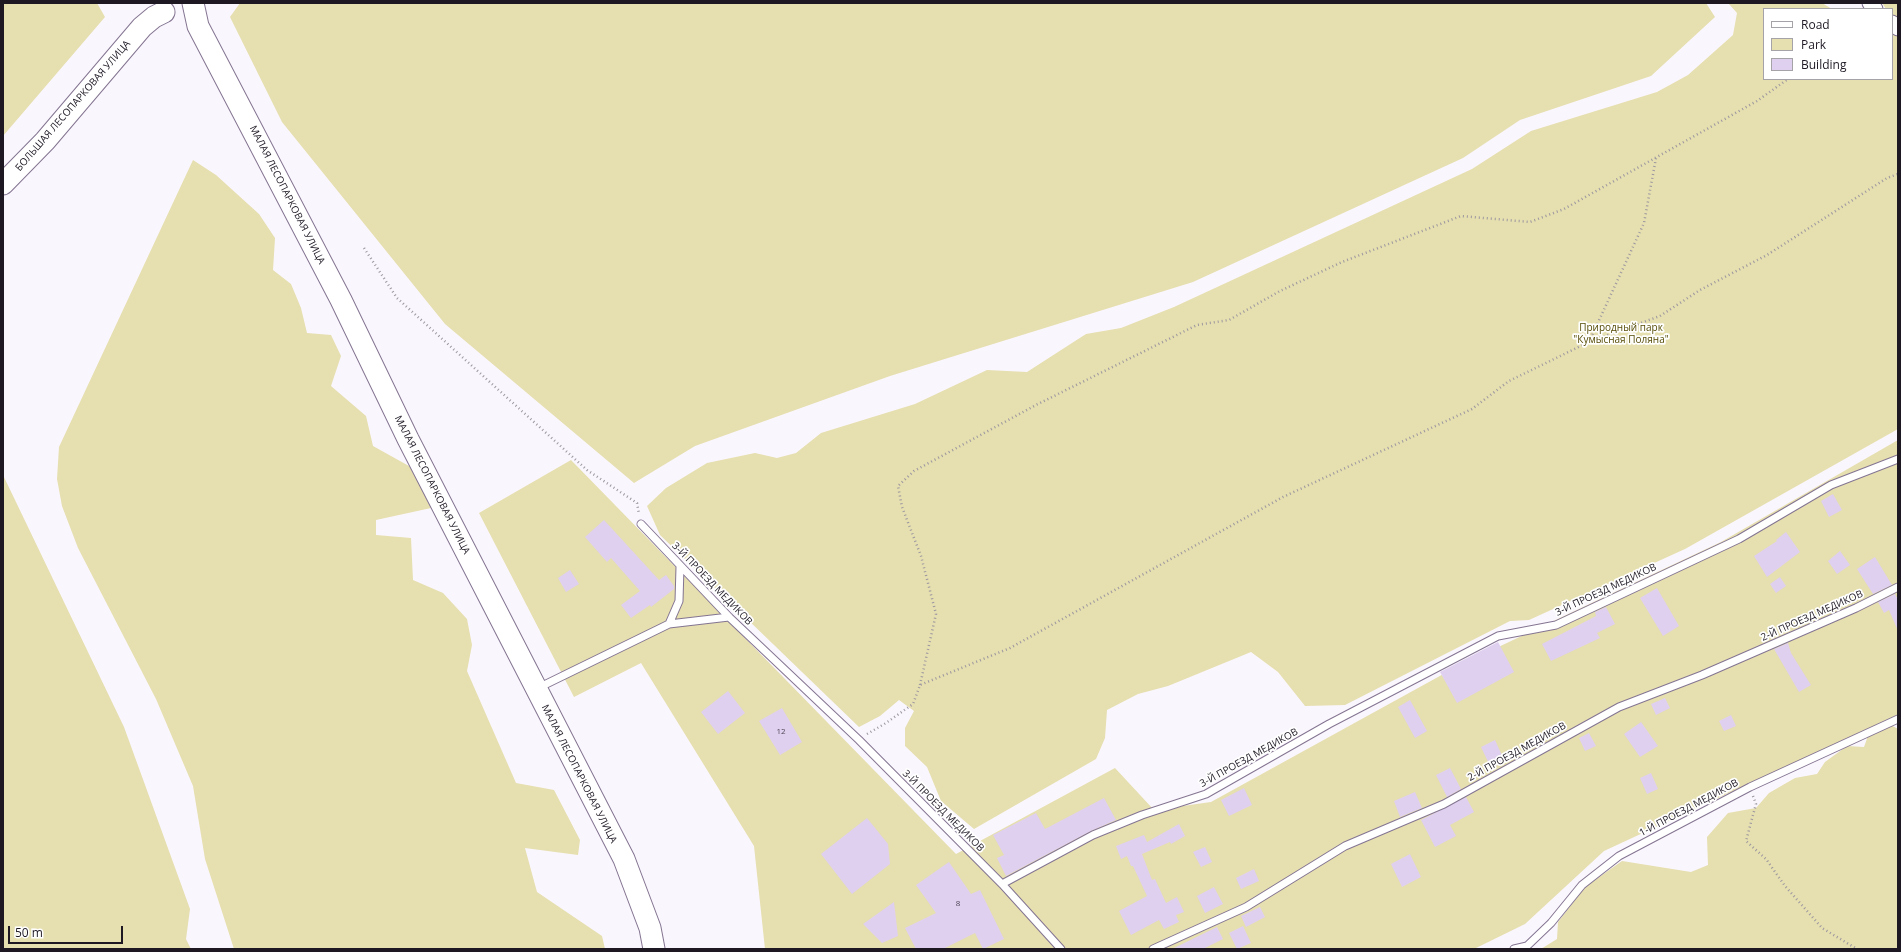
<!DOCTYPE html>
<html>
<head>
<meta charset="utf-8">
<style>
	body { margin:0 }
	#map { position:relative; width:1901px; height:952px; overflow:hidden; background:#faf6fd; font-family:"Open Sans",sans-serif }
	canvas { display:block }
	.frame { position:absolute; inset:0; border:4px solid #1e1823; pointer-events:none }
	.legend { position:absolute; left:1763px; top:8px; width:130px; height:72px; box-sizing:border-box; background:#fff; border:1px solid #a5a3a7; margin:0; padding:5px 7px; list-style:none; font-size:12px; color:#1e1823 }
	.legend li { display:flex; align-items:center; gap:8px; height:20px }
	.legend b { width:20px; border:1px solid #a5a3a7 }
	.scale { position:absolute; left:8px; top:926px; width:115px; height:18px; box-sizing:border-box; border:2px solid #1e1823; border-top:0; padding-left:5px; font-size:12px; line-height:14px; white-space:nowrap; color:#1e1823; -webkit-text-stroke:3px #fff; paint-order:stroke }
</style>
</head>
<body>
<div id="map">
<canvas width="1901" height="952"></canvas>
<div class="frame"></div>
<ul class="legend">
<li><b style="height:5px;background:#fff"></b>Road</li>
<li><b style="height:11px;background:#e6dfaf"></b>Park</li>
<li><b style="height:11px;background:#e0d0f0"></b>Building</li>
</ul>
<div class="scale">50 m</div>
</div>
<script>
const c = document.querySelector('canvas').getContext('2d');
c.lineJoin = 'round';
function fill(path, color) {
  c.fillStyle = color;
  c.fill(path, 'evenodd');
}
function poly(rows) {
  const path = new Path2D();
  for (const r of rows) {
    path.moveTo(r[0], r[1]);
    for (let i = 2; i < r.length; i += 2) path.lineTo(r[i], r[i + 1]);
  }
  return path;
}
function strokePath(path, color, width, dash) {
  c.strokeStyle = color;
  c.lineWidth = width;
  c.lineCap = dash ? 'butt' : 'round';
  c.setLineDash(dash || []);
  c.stroke(path);
}
function label(font, color, halo, rows, align = 'center') {
  c.font = font + ' "Open Sans",sans-serif';
  c.lineWidth = 3.5;
  c.setLineDash([]);
  c.textBaseline = 'middle';
  c.strokeStyle = halo;
  c.fillStyle = color;
  for (const [text, x, y, turn = 0] of rows) {
    c.save();
    c.translate(x, y);
    c.rotate((+turn || 0) * Math.PI / 180);
    c.textAlign = isNaN(turn) ? turn : align;
    if (halo) c.strokeText(text, 0, 0);
    c.fillText(text, 0, 0);
    c.restore();
  }
}
const green = poly([
	[3,3,97,3,105,17,3,136],
	[240,3,1706,3,1715,17,1651,76,1520,120,1463,158,1193,282,890,376,695,446,634,483,445,324,282,122,230,17],
	[1728,3,1822,3,1832,9,1764,9,1764,79,1892,79,1892,9,1886,9,1882,3,1898,3,1898,429,1685,549,1529,620,1510,621,1345,705,1305,706,1278,672,1251,652,1168,686,1138,694,1107,710,1105,738,1096,759,974,829,941,801,927,767,905,746,905,728,914,711,899,700,880,716,859,727,660,535,647,506,666,488,707,463,755,453,777,458,796,453,821,433,915,404,987,370,1027,372,1086,334,1121,328,1174,307,1472,169,1531,131,1657,92,1688,75,1733,35,1737,13],
	[193,160,216,175,259,214,275,238,273,270,291,284,301,308,307,333,331,335,341,356,331,386,366,416,373,446,409,466,423,486,431,508,376,520,376,535,411,538,413,580,443,593,467,619,472,645,467,671,516,783,554,790,580,840,578,855,525,848,537,892,602,936,605,949,234,949,205,859,193,786,156,699,78,548,62,506,57,479,59,447],
	[1898,440,1898,718,1895,716,1604,851,1525,924,1474,949,765,949,754,846,641,663,574,697,479,513,571,460,956,854,1115,768,1154,810,1211,802,1458,666,1721,542],
	[3,475,124,727,190,909,186,939,191,949,3,949],
	[1891,725,1898,729,1898,949,1541,949,1557,939,1558,922,1585,887,1622,861,1691,872,1708,865,1707,837,1728,813,1756,808,1769,793,1795,778,1817,774,1825,762,1847,746,1864,747,1869,733]
]);
const building = poly([
	[1833,494,1842,510,1829,517,1821,501],
	[604,520,659,580,666,575,674,586,674,589,651,607,650,605,631,618,621,605,640,591,611,558,607,562,585,537],
	[1786,532,1800,552,1767,577,1754,556,1777,541,1776,540],
	[1840,551,1850,565,1837,574,1828,561],
	[1875,557,1892,585,1873,594,1857,569],
	[570,570,579,584,566,592,558,578],
	[1780,577,1786,586,1776,593,1770,584],
	[1657,588,1679,626,1663,636,1640,598],
	[1895,594,1898,600,1898,631,1889,610,1884,613,1878,602],
	[1606,607,1615,624,1597,633,1600,638,1551,661,1542,644,1596,616,1595,612],
	[1498,642,1514,672,1457,703,1440,672],
	[1788,643,1791,653,1811,685,1799,692,1774,649],
	[728,691,745,713,718,734,701,712],
	[1665,698,1670,708,1656,715,1651,704],
	[1410,700,1427,731,1415,738,1398,707],
	[782,708,802,742,780,755,759,721],
	[1731,715,1736,726,1724,731,1719,721],
	[1641,722,1658,746,1640,757,1624,734],
	[1589,733,1596,746,1585,751,1579,738],
	[1495,740,1505,762,1491,768,1481,747],
	[1450,768,1461,789,1447,797,1436,775],
	[1651,773,1658,789,1647,794,1640,778],
	[1244,788,1252,805,1229,816,1221,800],
	[1415,792,1422,808,1400,817,1394,801],
	[1466,797,1474,812,1450,825,1456,836,1435,847,1421,820],
	[1104,798,1116,820,1091,831,1006,876,997,858,1004,855,993,835,1036,813,1045,829],
	[867,818,888,844,890,864,852,894,821,854],
	[1179,824,1185,836,1171,844,1170,842,1142,854,1152,880,1155,879,1166,903,1177,897,1184,912,1176,915,1179,922,1164,929,1159,920,1131,935,1119,911,1147,896,1133,866,1131,866,1127,856,1121,859,1116,846,1144,835,1147,842],
	[1205,847,1212,862,1201,867,1193,852],
	[1410,854,1421,877,1402,887,1391,864],
	[949,862,971,894,980,890,1004,939,983,949,975,933,943,949,916,949,905,928,936,913,916,885],
	[1254,869,1259,881,1241,889,1236,878],
	[1214,887,1223,904,1205,913,1197,896],
	[894,902,898,936,882,943,863,924],
	[1260,907,1265,917,1246,927,1241,916],
	[1243,926,1251,943,1237,949,1229,933],
	[1217,927,1223,939,1203,949,1172,949]
]);
const path = poly([
	[364,248,397,298,587,470,637,503,639,514],
	[1589,342,1644,223,1656,158],
	[920,685,936,614,921,556,902,507,898,486,914,471,1036,405,1197,325,1229,320,1280,291,1342,262,1461,216,1530,222,1564,209,1757,101,1788,79],
	[867,734,886,723,913,704,920,685,1010,648,1283,497,1472,409,1509,381,1589,342,1660,316,1700,290,1767,255,1887,178,1898,174],
	[1753,796,1756,804,1746,841,1766,859,1785,886,1822,928,1857,949]
]);
const lane = poly([
	[641,524,729,617,859,740,1002,884,1061,949],
	[680,567,679,601,669,624,729,617],
	[538,688,669,624],
	[1002,884,1093,835,1142,815,1206,794,1329,724,1498,636,1556,625,1739,539,1831,485,1898,459],
	[1153,949,1246,907,1345,846,1444,804,1619,707,1702,675,1856,608,1898,587],
	[1514,949,1527,946,1551,923,1582,885,1619,856,1750,787,1898,719]
]);
const street = poly([
	[1870,3,1875,9],
	[1892,23,1898,28]
]);
const secondary = poly([
	[193,3,198,26,341,300,408,439,624,859,650,928,654,949],
	[3,184,45,141,142,27,154,17,164,12]
]);
const numberNames = [
	["12",781,732],
	["8",958,904]
];
const streetNames = [
	["БОЛЬШАЯ ЛЕСОПАРКОВАЯ УЛИЦА",73,106,-49],
	["МАЛАЯ ЛЕСОПАРКОВАЯ УЛИЦА",287,195,63],
	["МАЛАЯ ЛЕСОПАРКОВАЯ УЛИЦА",432,485,63],
	["3-Й ПРОЕЗД МЕДИКОВ",712,584,46],
	["3-Й ПРОЕЗД МЕДИКОВ",1606,590,-25],
	["2-Й ПРОЕЗД МЕДИКОВ",1812,616,-24],
	["2-Й ПРОЕЗД МЕДИКОВ",1517,752,-29],
	["3-Й ПРОЕЗД МЕДИКОВ",1249,758,-29],
	["МАЛАЯ ЛЕСОПАРКОВАЯ УЛИЦА",579,774,63],
	["1-Й ПРОЕЗД МЕДИКОВ",1689,808,-28],
	["3-Й ПРОЕЗД МЕДИКОВ",943,811,45]
];
const parkNames = [
	["Природный парк",1621,328],
	["\"Кумысная Поляна\"",1621,340]
];
fill(green, '#e6dfaf');
fill(building, '#e0d0f0');
strokePath(lane, '#847592', 9);
strokePath(street, '#847592', 17);
strokePath(secondary, '#847592', 23);
strokePath(path, '#9c97a0', 2.5, [1, 3]);
strokePath(lane, '#fff', 7);
strokePath(street, '#fff', 15);
strokePath(secondary, '#fff', 21);
label('8px', '#4e4656', null, numberNames);
label('10px', '#1e1823', '#fff', streetNames);
label('10px', '#564c06', '#fff', parkNames);
</script>
</body>
</html>
